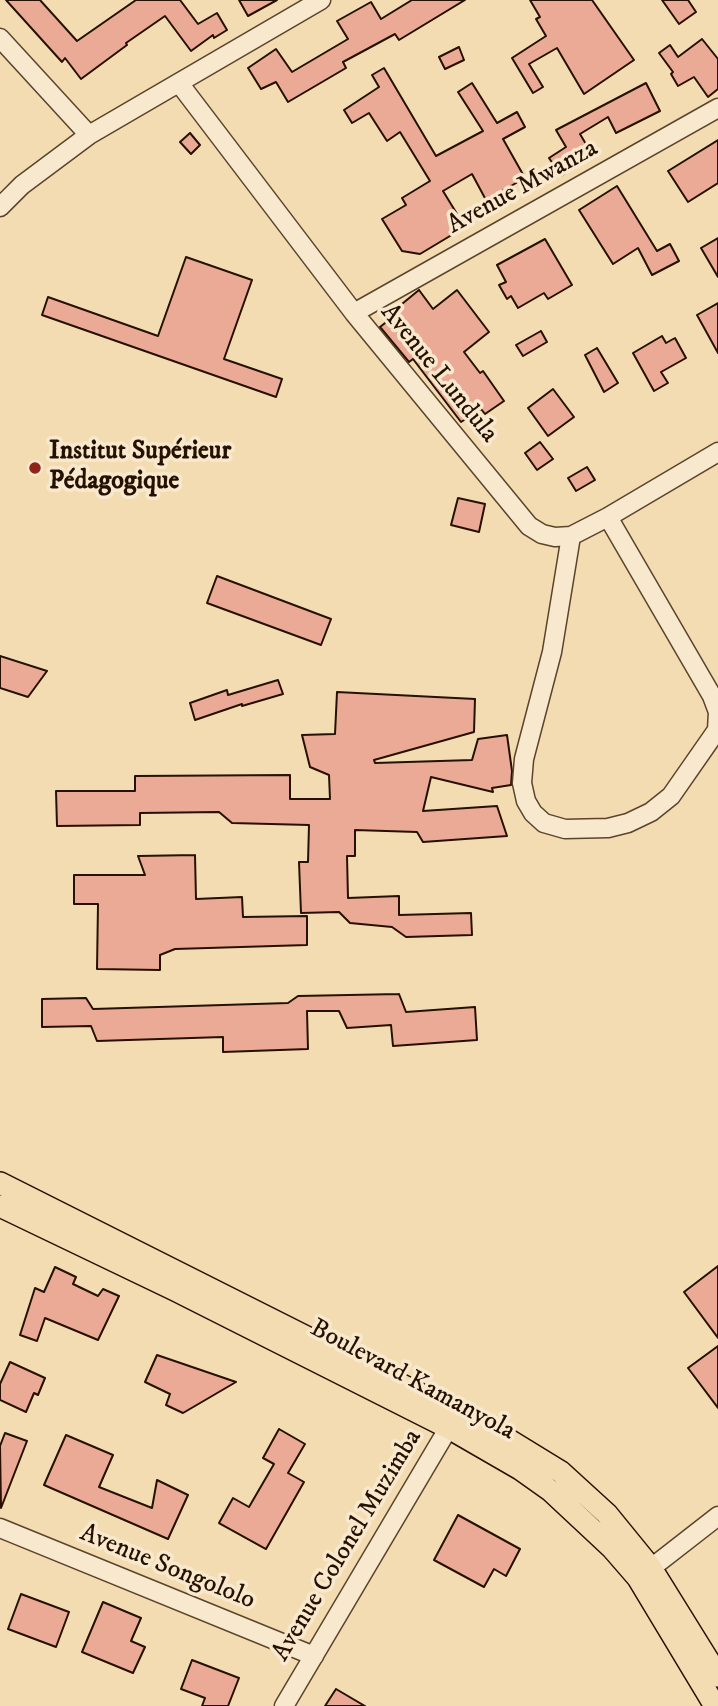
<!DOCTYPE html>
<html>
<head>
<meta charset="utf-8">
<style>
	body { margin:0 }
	canvas { display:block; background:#f4dcb2 }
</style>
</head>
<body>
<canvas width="718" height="1706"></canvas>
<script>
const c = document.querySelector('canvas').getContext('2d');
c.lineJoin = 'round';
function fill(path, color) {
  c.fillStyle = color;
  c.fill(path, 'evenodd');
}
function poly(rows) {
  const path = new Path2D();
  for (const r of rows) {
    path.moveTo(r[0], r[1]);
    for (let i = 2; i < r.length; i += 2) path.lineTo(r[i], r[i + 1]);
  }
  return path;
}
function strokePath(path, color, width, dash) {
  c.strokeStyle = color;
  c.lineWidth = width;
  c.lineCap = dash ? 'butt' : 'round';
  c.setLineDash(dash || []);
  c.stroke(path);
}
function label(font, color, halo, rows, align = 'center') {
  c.font = font + ' "IM FELL DW Pica",serif';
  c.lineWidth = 7;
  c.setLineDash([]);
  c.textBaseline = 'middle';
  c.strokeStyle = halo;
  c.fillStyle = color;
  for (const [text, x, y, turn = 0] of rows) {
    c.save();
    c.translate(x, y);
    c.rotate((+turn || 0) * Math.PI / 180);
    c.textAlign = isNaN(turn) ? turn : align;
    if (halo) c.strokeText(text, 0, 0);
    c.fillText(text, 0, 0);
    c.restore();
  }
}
const building = poly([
	[6,0,40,0,77,41,136,0,180,0,198,24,217,13,227,30,214,38,213,35,191,51,165,16,126,43,127,45,81,79,65,58,62,62,6,0],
	[239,0,277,0,248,16,239,0],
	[412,0,465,0,399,40,395,34,343,62,346,68,288,102,276,82,261,89,248,68,276,49,292,72,348,39,337,21,371,2,381,19,412,0],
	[530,0,592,0,634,60,584,94,557,48,529,64,543,87,533,93,512,58,546,36,536,19,540,17,530,0],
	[662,0,688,0,696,12,679,24,662,0],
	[702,39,718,59,718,89,708,97,694,77,678,86,671,74,673,72,659,53,670,45,678,57,702,39],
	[459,47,464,60,445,69,439,57,459,47],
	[384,68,436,156,483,131,458,92,472,83,497,123,517,112,525,127,503,139,525,178,486,200,472,174,443,191,465,227,420,254,402,251,382,219,406,205,402,198,430,181,400,132,387,141,369,113,352,123,344,110,379,87,372,75,384,68],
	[646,83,660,111,616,133,608,117,580,134,593,156,561,176,549,158,566,147,556,130,646,83],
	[190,133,200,145,191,154,180,142,190,133],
	[718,140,718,183,688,202,668,171,718,140],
	[617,186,657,251,670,244,679,261,652,275,638,248,613,264,579,210,617,186],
	[718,238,718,277,701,248,718,238],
	[545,239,572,285,548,299,544,293,518,308,511,296,507,299,499,285,506,282,497,265,545,239],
	[186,257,252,280,224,359,282,379,276,397,42,315,48,297,158,336,186,257],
	[419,290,433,309,457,290,489,332,464,352,480,373,483,371,504,401,485,414,481,409,461,422,413,359,409,362,380,327,399,312,397,308,419,290],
	[718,303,718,353,697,315,718,303],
	[541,331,547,342,523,356,516,345,541,331],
	[662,336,666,343,675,338,686,358,661,372,668,383,654,391,633,353,662,336],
	[597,348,618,383,604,392,585,355,597,348],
	[553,389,574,417,548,436,528,408,553,389],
	[540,442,553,459,537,470,525,453,540,442],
	[587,467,595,480,576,491,568,478,587,467],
	[458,498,485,504,479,532,451,525,458,498],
	[217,576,331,619,321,645,207,603,217,576],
	[0,656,47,671,28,697,0,688,0,656],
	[278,680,283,694,242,706,242,704,195,720,190,703,227,690,228,695,278,680],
	[337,692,475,699,474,732,374,760,375,763,472,760,478,739,507,735,512,771,511,785,492,788,493,792,431,777,423,811,497,806,507,836,423,842,417,832,355,830,355,856,347,856,348,898,399,896,399,915,471,913,472,935,406,937,392,927,350,923,339,912,301,913,299,862,308,862,309,825,232,823,219,812,140,813,140,825,57,826,56,791,135,791,135,776,290,775,290,799,330,799,329,775,310,767,302,735,335,734,337,692],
	[195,855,196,899,242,897,243,917,307,916,307,945,175,949,160,955,160,970,97,969,98,904,74,904,74,875,145,875,138,856,195,855],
	[399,994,406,1012,475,1007,477,1040,393,1046,391,1025,347,1028,339,1011,307,1011,308,1049,223,1052,223,1037,97,1041,91,1026,42,1027,42,999,86,998,93,1009,288,1003,298,996,399,994],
	[718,1266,718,1338,684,1292,718,1266],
	[55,1267,76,1277,73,1284,98,1296,103,1289,119,1296,98,1340,45,1318,37,1341,20,1335,35,1288,44,1292,55,1267],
	[718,1346,718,1408,688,1368,718,1346],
	[157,1355,236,1382,183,1413,166,1405,170,1394,145,1382,157,1355],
	[10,1362,45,1378,38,1395,34,1393,26,1412,0,1400,0,1384,10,1362],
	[279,1429,305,1444,288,1473,304,1482,266,1549,219,1523,233,1498,249,1507,274,1464,263,1458,279,1429],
	[5,1433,27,1441,1,1508,0,1446,5,1433],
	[66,1435,113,1455,99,1487,152,1508,157,1480,188,1495,168,1539,44,1485,66,1435],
	[458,1515,520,1549,506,1576,494,1569,484,1587,434,1560,458,1515],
	[21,1594,69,1612,56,1647,8,1629,21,1594],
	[103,1602,141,1618,131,1641,145,1647,133,1673,82,1652,103,1602],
	[192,1660,239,1678,228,1706,202,1706,205,1698,181,1689,192,1660],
	[336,1689,365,1706,325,1706,336,1689]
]);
const minor = poly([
	[0,38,89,135],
	[179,83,354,313,529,526,542,534,555,537,571,536,608,517,718,452],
	[0,207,22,185,89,135,321,0],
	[354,313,718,108],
	[571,536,552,652,524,759,522,783,526,801,533,813,544,823,565,829,608,828,628,823,651,812,671,796,717,730,718,712,712,696,608,517],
	[0,1528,314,1656],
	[641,1576,718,1516],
	[284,1706,455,1417]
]);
const major = poly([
	[0,1183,499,1434,561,1472,607,1514,651,1568,718,1676],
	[0,1206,175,1290,449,1428,520,1469,551,1491,612,1548,638,1578,715,1706]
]);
const markers = [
	[35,468,7,"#8f2418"]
];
const streetNames = [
	["Avenue Mwanza",523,188,-29],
	["Avenue Lundula",438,374,51],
	["Boulevard Kamanyola",412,1381,28],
	["Avenue Colonel Muzimba",348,1546,-59],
	["Avenue Songololo",167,1568,22]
];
const poiNames = [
	["Institut Supérieur",49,453],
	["Pédagogique",49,483]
];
fill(building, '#eaaa95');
strokePath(building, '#261100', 2);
strokePath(minor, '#5a442c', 21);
strokePath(major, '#261100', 24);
strokePath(minor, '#f8e8cd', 18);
strokePath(major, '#f4dcb2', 21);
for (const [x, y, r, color] of markers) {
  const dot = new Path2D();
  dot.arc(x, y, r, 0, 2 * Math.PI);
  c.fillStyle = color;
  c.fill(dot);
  strokePath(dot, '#f8e8cd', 2.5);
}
label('26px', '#261100', '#f8e8cd', streetNames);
label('bold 26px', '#261100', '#f8e8cd', poiNames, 'left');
</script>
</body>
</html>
